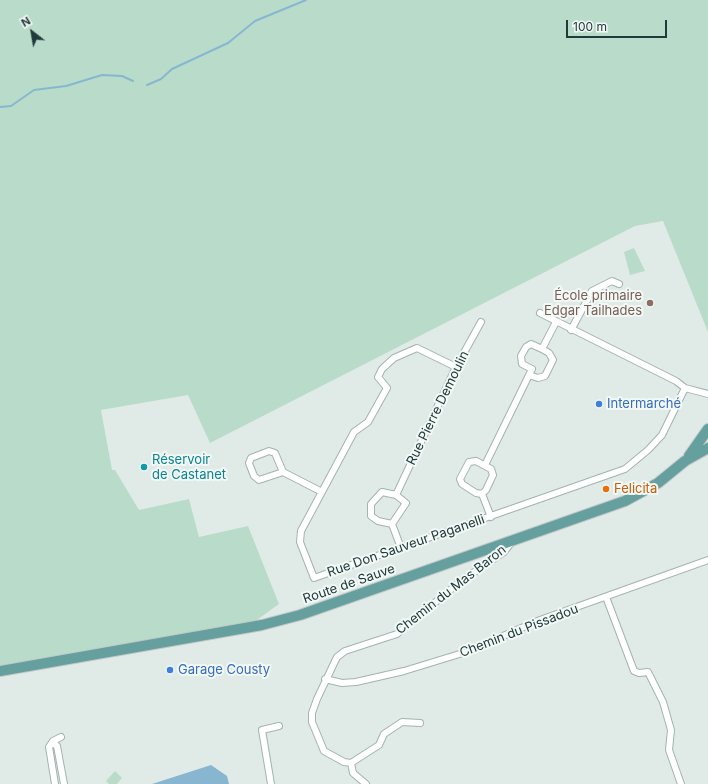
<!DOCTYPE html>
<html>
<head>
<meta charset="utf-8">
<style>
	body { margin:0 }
	#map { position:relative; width:708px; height:784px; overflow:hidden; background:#e0ebe8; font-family:Inter,sans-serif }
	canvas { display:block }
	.north { position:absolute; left:12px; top:12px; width:40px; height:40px; -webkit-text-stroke:3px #f1f8f6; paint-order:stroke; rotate:329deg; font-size:11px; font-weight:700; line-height:16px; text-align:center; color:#213b3a }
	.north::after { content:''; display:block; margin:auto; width:14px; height:18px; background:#213b3a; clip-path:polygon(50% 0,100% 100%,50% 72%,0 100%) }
	.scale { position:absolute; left:566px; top:20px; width:101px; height:18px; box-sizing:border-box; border:2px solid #213b3a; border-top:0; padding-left:5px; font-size:12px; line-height:14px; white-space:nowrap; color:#213b3a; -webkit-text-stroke:3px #f1f8f6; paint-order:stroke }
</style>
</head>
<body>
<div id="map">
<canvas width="708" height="784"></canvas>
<div class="north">N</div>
<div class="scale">100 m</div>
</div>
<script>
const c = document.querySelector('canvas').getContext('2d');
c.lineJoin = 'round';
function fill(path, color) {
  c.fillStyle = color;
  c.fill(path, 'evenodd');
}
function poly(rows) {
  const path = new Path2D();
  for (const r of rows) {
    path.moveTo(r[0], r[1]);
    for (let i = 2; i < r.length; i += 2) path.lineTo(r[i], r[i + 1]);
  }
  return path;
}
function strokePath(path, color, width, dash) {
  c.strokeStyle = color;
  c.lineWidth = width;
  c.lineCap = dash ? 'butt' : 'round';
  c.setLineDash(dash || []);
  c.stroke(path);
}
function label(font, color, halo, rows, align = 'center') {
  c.font = font + ' Inter,sans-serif';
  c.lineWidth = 4;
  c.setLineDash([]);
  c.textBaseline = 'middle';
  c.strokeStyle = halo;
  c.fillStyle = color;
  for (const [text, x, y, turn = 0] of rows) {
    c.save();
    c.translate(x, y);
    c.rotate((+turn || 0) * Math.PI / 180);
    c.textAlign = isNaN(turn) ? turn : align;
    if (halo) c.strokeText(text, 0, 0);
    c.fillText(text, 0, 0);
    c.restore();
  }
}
const green = poly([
	[0,0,708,0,708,332,663,221,635,226,210,443,188,395,101,410,112,470,115,470,139,510,189,499,199,537,248,526,279,604,254,622,0,666],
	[634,248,645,271,630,275,624,252],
	[115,771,122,778,117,784,109,784,106,781]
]);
const water = poly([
	[211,765,227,776,229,784,152,784]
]);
const stream = poly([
	[147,85,161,79,172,69,228,43,255,21,306,0],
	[0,107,11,106,34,90,66,86,102,75,122,76,133,81]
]);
const street = poly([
	[540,313,676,381,685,388,708,394],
	[571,330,592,291,612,281,619,284],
	[456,367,417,348,394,358,382,369,378,377,387,388,368,422,354,432,301,531,300,542,314,578,625,469,648,450,662,435,685,388],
	[529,375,538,378,545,376,553,360,549,353,542,349],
	[476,461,491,469,493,475,486,490,482,494,476,493,462,484,460,479,469,462,476,461],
	[485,465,532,369,522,364,521,356,526,347,531,344,542,349,556,322],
	[283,472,259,480,254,476,249,463,251,458,269,451,275,453,283,472,322,492],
	[482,494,491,517],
	[396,495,382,492,371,504,371,516,378,521,392,524,401,548],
	[392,524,406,503,396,495,456,367,481,322],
	[606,597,634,671,639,673,648,672,663,702,671,730,669,750,681,784],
	[325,679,342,683,356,682,404,671,466,652,540,620,708,560],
	[53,743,57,746,64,784],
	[351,763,379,745,384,734,402,722,420,723],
	[55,784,49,747,53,741,61,737],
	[271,784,262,730,279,726],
	[366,784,353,773,351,763,344,762,324,751,312,722,312,713,317,699,337,657,345,651,397,634,461,581,504,552,511,543]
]);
const primary = poly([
	[689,456,708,429],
	[0,671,262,625,300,615,625,501,658,483,685,461,708,448]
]);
const markers = [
	[650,303,4,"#8d6e63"],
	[599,404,4,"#3f7fe0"],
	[144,467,4,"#0f9aa8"],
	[606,489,4,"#e8710a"],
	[170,670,4,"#3f7fe0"]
];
const educationNames = [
	["École primaire",642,296],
	["Edgar Tailhades",642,311]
];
const shopNames = [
	["Intermarché",607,404],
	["Garage Cousty",178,670]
];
const streetNames = [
	["Rue Pierre Demoulin",438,408,-64],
	["Rue Don Sauveur Paganelli",406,546,-19],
	["Route de Sauve",349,584,-19],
	["Chemin du Mas Baron",451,590,-38],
	["Chemin du Pissadou",519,631,-21]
];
const cultureNames = [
	["Réservoir",152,460],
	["de Castanet",152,475]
];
const foodNames = [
	["Felicita",614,489]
];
fill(green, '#b9dcca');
fill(water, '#88b6d0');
strokePath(stream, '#88b6d0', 2);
strokePath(street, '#a3b3b0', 8);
strokePath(primary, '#c1c8c8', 12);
strokePath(street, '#fff', 6);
strokePath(primary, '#65a09e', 10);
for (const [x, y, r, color] of markers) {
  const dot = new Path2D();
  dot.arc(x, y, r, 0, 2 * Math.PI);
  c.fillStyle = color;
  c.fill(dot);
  strokePath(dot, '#f1f8f6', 1.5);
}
label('13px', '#785e54', '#f1f8f6', educationNames, 'right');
label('13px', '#366cbe', '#f1f8f6', shopNames, 'left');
label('13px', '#213b3a', '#f1f8f6', streetNames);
label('13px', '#0d838f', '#f1f8f6', cultureNames, 'left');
label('13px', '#c56008', '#f1f8f6', foodNames, 'left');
</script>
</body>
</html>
